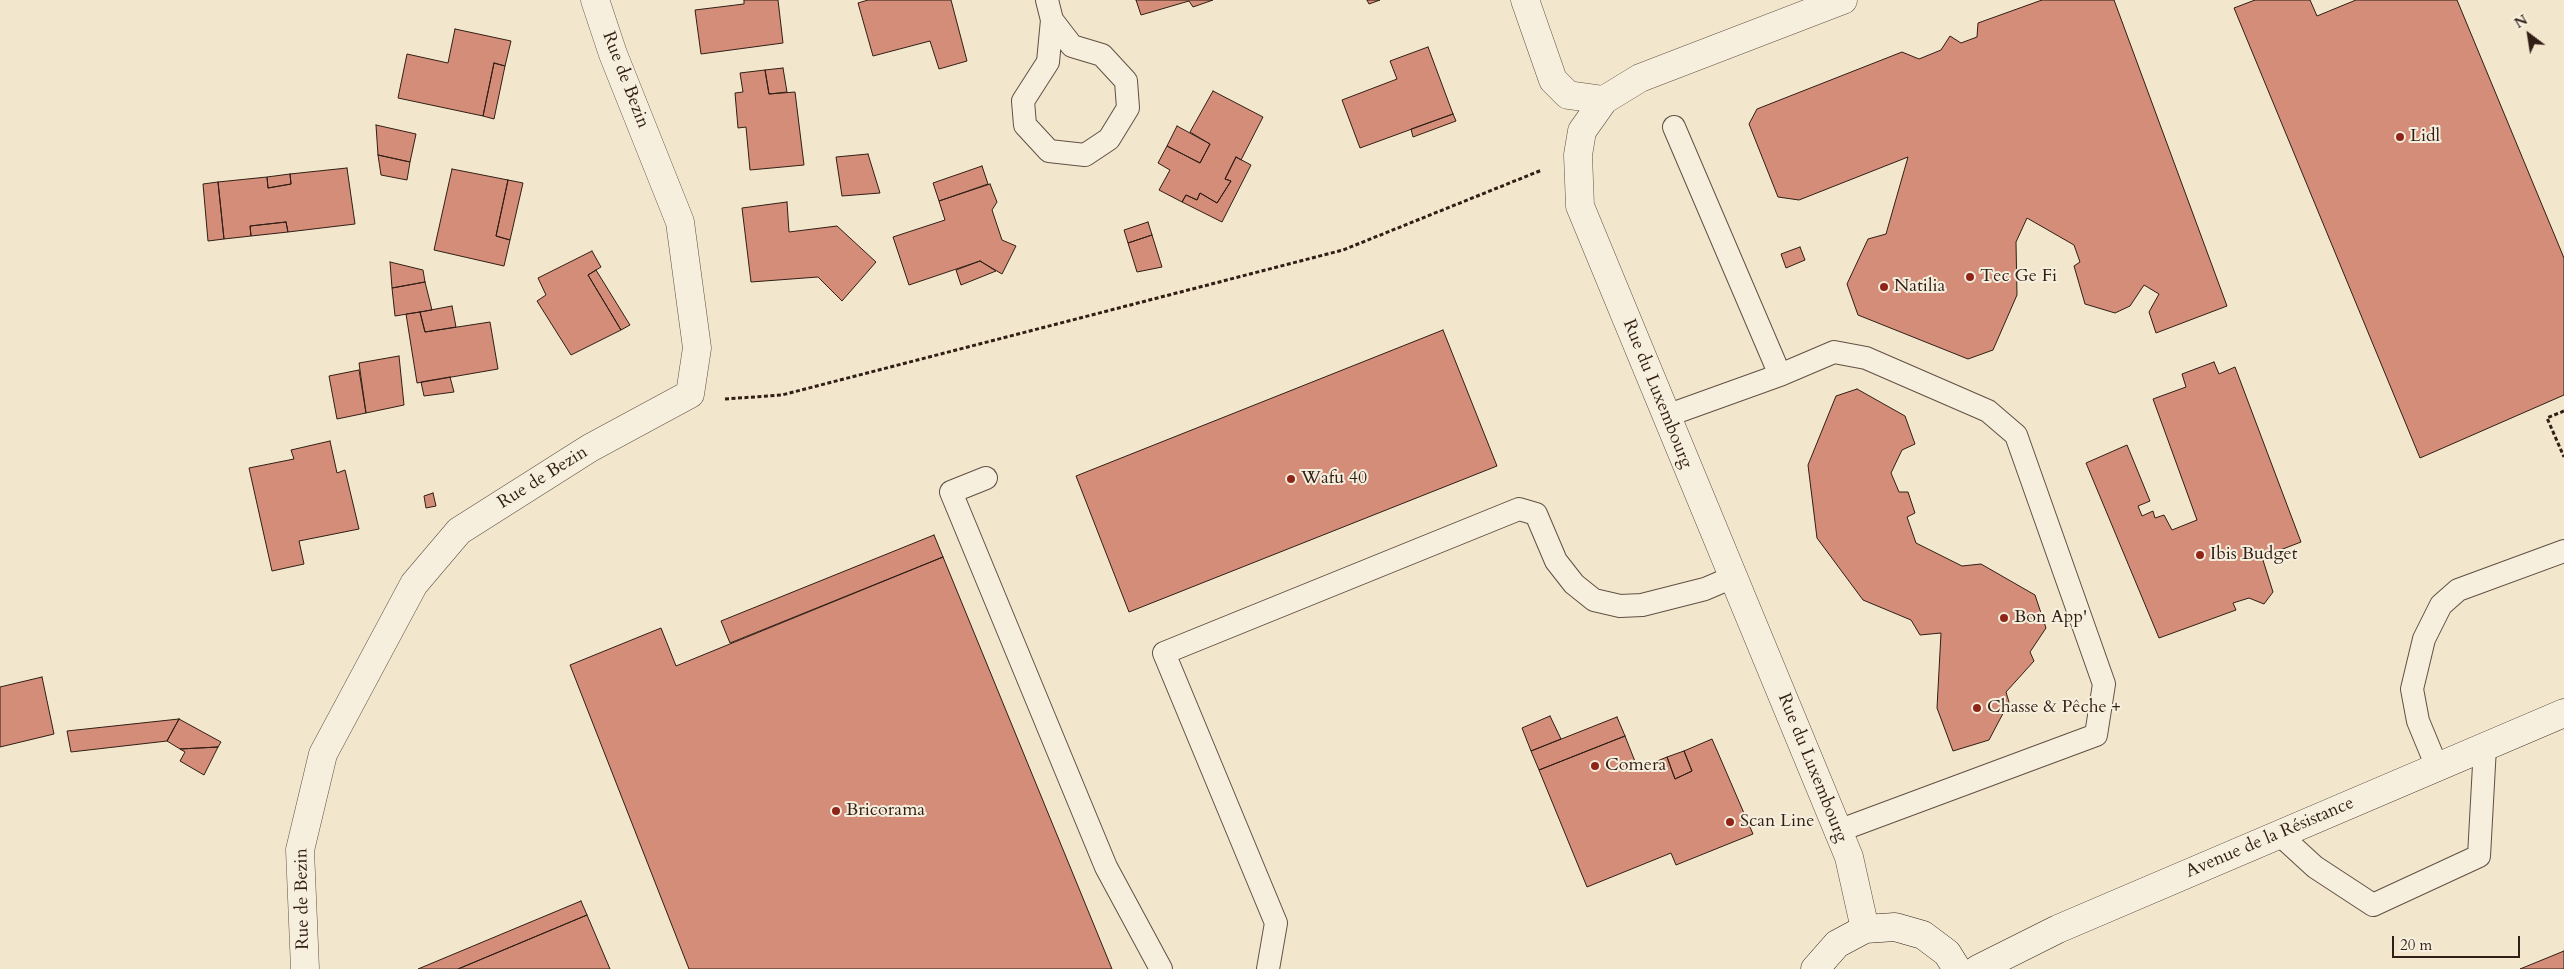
<!DOCTYPE html>
<html>
<head>
<meta charset="utf-8">
<style>
	body { margin:0 }
	#map { position:relative; width:2564px; height:969px; overflow:hidden; background:#f2e6cc; font-family:Cardo,serif }
	canvas { display:block }
	.north { position:absolute; left:2504px; top:10px; width:50px; height:50px; -webkit-text-stroke:4px #f7efde; paint-order:stroke; rotate:329deg; font-size:14px; font-weight:700; line-height:20px; text-align:center; color:#311e15 }
	.north::after { content:''; display:block; margin:auto; width:18px; height:22px; background:#311e15; clip-path:polygon(50% 0,100% 100%,50% 72%,0 100%) }
	.scale { position:absolute; left:2392px; top:936px; width:128px; height:22px; box-sizing:border-box; border:2px solid #311e15; border-top:0; padding-left:6px; font-size:15px; line-height:18px; white-space:nowrap; color:#311e15; -webkit-text-stroke:4px #f7efde; paint-order:stroke }
</style>
</head>
<body>
<div id="map">
<canvas width="2564" height="969"></canvas>
<div class="north">N</div>
<div class="scale">20 m</div>
</div>
<script>
const c = document.querySelector('canvas').getContext('2d');
c.lineJoin = 'round';
function fill(path, color) {
  c.fillStyle = color;
  c.fill(path, 'evenodd');
}
function poly(rows) {
  const path = new Path2D();
  for (const r of rows) {
    path.moveTo(r[0], r[1]);
    for (let i = 2; i < r.length; i += 2) path.lineTo(r[i], r[i + 1]);
  }
  return path;
}
function strokePath(path, color, width, dash) {
  c.strokeStyle = color;
  c.lineWidth = width;
  c.lineCap = dash ? 'butt' : 'round';
  c.setLineDash(dash || []);
  c.stroke(path);
}
function label(font, color, halo, rows, align = 'center') {
  c.font = font + ' Cardo,serif';
  c.lineWidth = 4;
  c.setLineDash([]);
  c.textBaseline = 'middle';
  c.strokeStyle = halo;
  c.fillStyle = color;
  for (const [text, x, y, turn = 0] of rows) {
    c.save();
    c.translate(x, y);
    c.rotate((+turn || 0) * Math.PI / 180);
    c.textAlign = isNaN(turn) ? turn : align;
    if (halo) c.strokeText(text, 0, 0);
    c.fillText(text, 0, 0);
    c.restore();
  }
}
const building = poly([
	[744,0,778,0,783,43,701,54,695,10,744,4,744,0],
	[868,0,951,0,967,61,939,69,930,41,873,56,858,3,868,0],
	[1136,0,1213,0,1193,7,1189,1,1141,15,1136,0],
	[1367,0,1380,0,1369,4,1367,0],
	[2042,0,2114,0,2227,306,2156,333,2149,312,2159,294,2144,285,2130,306,2115,313,2085,304,2074,266,2080,262,2074,245,2027,218,2016,242,2017,295,1993,350,1968,359,1858,315,1847,284,1868,239,1886,234,1908,157,1799,200,1778,197,1749,124,1757,109,1902,52,1919,59,1941,50,1950,36,1961,43,1977,37,1978,23,2042,0],
	[2255,0,2310,0,2317,16,2356,0,2457,0,2564,258,2564,395,2420,458,2234,8,2255,0],
	[455,29,511,41,505,66,494,63,483,116,398,98,407,54,448,63,455,29],
	[1428,47,1453,114,1360,148,1342,100,1397,79,1390,61,1428,47],
	[494,63,505,66,494,119,483,116,494,63],
	[783,68,787,92,769,94,765,70,783,68],
	[765,70,769,94,795,92,804,165,750,170,746,127,738,128,735,93,743,92,740,73,765,70],
	[1213,91,1263,117,1241,160,1236,157,1225,179,1231,181,1217,203,1200,193,1197,200,1186,195,1182,202,1159,190,1170,170,1158,163,1167,146,1200,163,1210,144,1190,132,1213,91],
	[1453,114,1456,121,1413,137,1411,129,1453,114],
	[376,125,416,134,410,162,378,155,376,125],
	[1177,126,1210,144,1200,163,1167,146,1177,126],
	[868,154,880,193,842,196,836,157,868,154],
	[378,155,410,162,407,180,381,175,378,155],
	[1236,157,1251,165,1222,222,1182,202,1186,195,1197,200,1200,193,1217,203,1231,181,1225,179,1236,157],
	[982,166,988,184,939,201,933,183,982,166],
	[347,168,355,224,288,232,286,222,250,226,251,236,224,239,218,182,267,177,268,188,291,184,290,174,347,168],
	[452,169,508,180,496,236,510,240,504,266,434,250,452,169],
	[290,174,291,184,268,188,267,177,290,174],
	[508,180,523,183,510,240,496,236,508,180],
	[218,182,224,239,208,241,203,184,218,182],
	[990,184,997,202,992,210,1002,240,1016,246,1002,274,980,261,909,285,893,237,945,220,939,201,990,184],
	[787,202,789,232,837,226,876,262,842,301,818,277,751,282,742,208,787,202],
	[286,222,288,232,251,236,250,226,286,222],
	[1148,222,1152,235,1128,243,1124,230,1148,222],
	[1152,235,1162,267,1137,272,1128,243,1152,235],
	[1800,247,1805,260,1786,268,1781,254,1800,247],
	[592,251,601,267,588,275,621,330,571,355,537,301,546,295,538,278,592,251],
	[980,261,996,271,961,285,956,270,980,261],
	[390,262,423,270,425,282,392,288,390,262],
	[596,270,630,325,621,330,588,275,596,270],
	[425,282,432,310,395,316,392,288,425,282],
	[452,306,456,327,425,332,420,312,452,306],
	[420,312,425,332,490,322,498,369,417,383,406,314,420,312],
	[1443,330,1497,466,1129,612,1076,476,1443,330],
	[399,356,404,405,366,413,359,363,399,356],
	[2214,362,2219,374,2235,367,2301,542,2262,557,2273,592,2264,604,2249,598,2233,603,2236,610,2159,638,2086,463,2127,445,2150,501,2138,506,2142,516,2153,511,2155,518,2164,515,2172,530,2197,520,2153,399,2186,387,2182,374,2214,362],
	[359,370,366,413,337,419,329,376,359,370],
	[450,377,454,392,424,396,421,382,450,377],
	[1857,389,1905,416,1915,444,1902,450,1891,473,1899,492,1908,492,1915,513,1907,517,1916,543,1962,566,1981,564,2035,595,2046,628,2030,652,2034,661,2006,692,2009,702,1989,740,1953,751,1937,708,1941,633,1920,635,1911,620,1863,600,1817,538,1808,465,1836,396,1857,389],
	[330,441,337,473,345,470,359,529,299,541,304,564,272,571,249,468,294,459,291,450,330,441],
	[433,493,436,506,426,508,424,496,433,493],
	[934,535,943,557,730,643,721,621,934,535],
	[943,557,1112,969,689,969,570,665,661,628,676,666,943,557],
	[42,677,54,734,0,747,0,687,42,677],
	[1550,716,1561,739,1531,751,1522,728,1550,716],
	[1617,717,1625,736,1539,770,1531,751,1617,717],
	[179,719,221,742,218,747,180,749,167,741,179,719],
	[179,719,167,741,71,752,67,731,179,719],
	[1625,736,1638,769,1667,757,1675,779,1692,771,1684,751,1712,739,1753,834,1676,865,1671,853,1587,887,1539,770,1625,736],
	[218,747,204,775,180,761,185,752,180,749,218,747],
	[1684,751,1692,771,1675,779,1667,757,1684,751],
	[581,901,587,915,458,969,418,969,581,901],
	[587,915,610,969,458,969,587,915],
	[2564,951,2564,969,2520,969,2564,951]
]);
const path = poly([
	[725,399,782,395,1343,250,1542,170],
	[2564,411,2547,418,2564,457]
]);
const lane = poly([
	[1047,0,1052,20,1072,46,1102,55,1126,81,1128,108,1109,139,1085,155,1049,151,1025,125,1023,101,1048,62,1052,20],
	[1674,127,1780,375,1834,352,1866,358,1988,411,2016,435,2104,684,2096,735,1838,831],
	[1666,416,1780,375],
	[986,478,951,492,1106,867,1161,969],
	[2437,767,2418,721,2412,689,2424,639,2441,605,2458,590,2564,551],
	[2279,834,2315,867,2373,905,2479,856,2485,747],
	[1268,969,1276,923,1164,653,1519,509,1536,514,1556,561,1574,584,1594,600,1620,606,1642,605,1705,589,1733,577]
]);
const street = poly([
	[1525,0,1553,80,1568,95,1604,100],
	[1843,0,1640,78,1604,100,1582,131,1578,155,1580,206,1849,857,1865,929],
	[305,969,300,850,323,754,414,584,459,531,590,448,690,394,697,348,680,222,613,54,595,0]
]);
const secondary = poly([
	[1815,969,1837,944,1865,929,1895,927,1923,935,1947,953,1957,969],
	[1978,969,2058,929,2564,713]
]);
const markers = [
	[2400,137,5,"#8f2418"],
	[1970,277,5,"#8f2418"],
	[1884,287,5,"#8f2418"],
	[1291,479,5,"#8f2418"],
	[2200,555,5,"#8f2418"],
	[2004,618,5,"#8f2418"],
	[1977,708,5,"#8f2418"],
	[1595,766,5,"#8f2418"],
	[836,811,5,"#8f2418"],
	[1730,822,5,"#8f2418"]
];
const streetNames = [
	["Rue de Bezin",625,80,69],
	["Rue du Luxembourg",1657,394,68],
	["Rue de Bezin",543,478,-32],
	["Rue du Luxembourg",1812,768,68],
	["Avenue de la Résistance",2270,838,-23],
	["Rue de Bezin",303,899,-91]
];
const poiNames = [
	["Lidl",2410,137],
	["Tec Ge Fi",1980,277],
	["Natilia",1894,287],
	["Wafu 40",1301,479],
	["Ibis Budget",2210,555],
	["Bon App'",2014,618],
	["Chasse & Pêche +",1987,708],
	["Comera",1605,766],
	["Bricorama",846,811],
	["Scan Line",1740,822]
];
fill(building, '#d38d79');
strokePath(building, '#311e15', 1);
strokePath(lane, '#615043', 24);
strokePath(street, '#615043', 29);
strokePath(secondary, '#311e15', 29);
strokePath(path, '#311e15', 3, [4, 2.5]);
strokePath(lane, '#f7efde', 22);
strokePath(street, '#f7efde', 28);
strokePath(secondary, '#f7efde', 28);
for (const [x, y, r, color] of markers) {
  const dot = new Path2D();
  dot.arc(x, y, r, 0, 2 * Math.PI);
  c.fillStyle = color;
  c.fill(dot);
  strokePath(dot, '#f7efde', 2);
}
label('18px', '#311e15', '#f7efde', streetNames);
label('18px', '#311e15', '#f7efde', poiNames, 'left');
</script>
</body>
</html>
